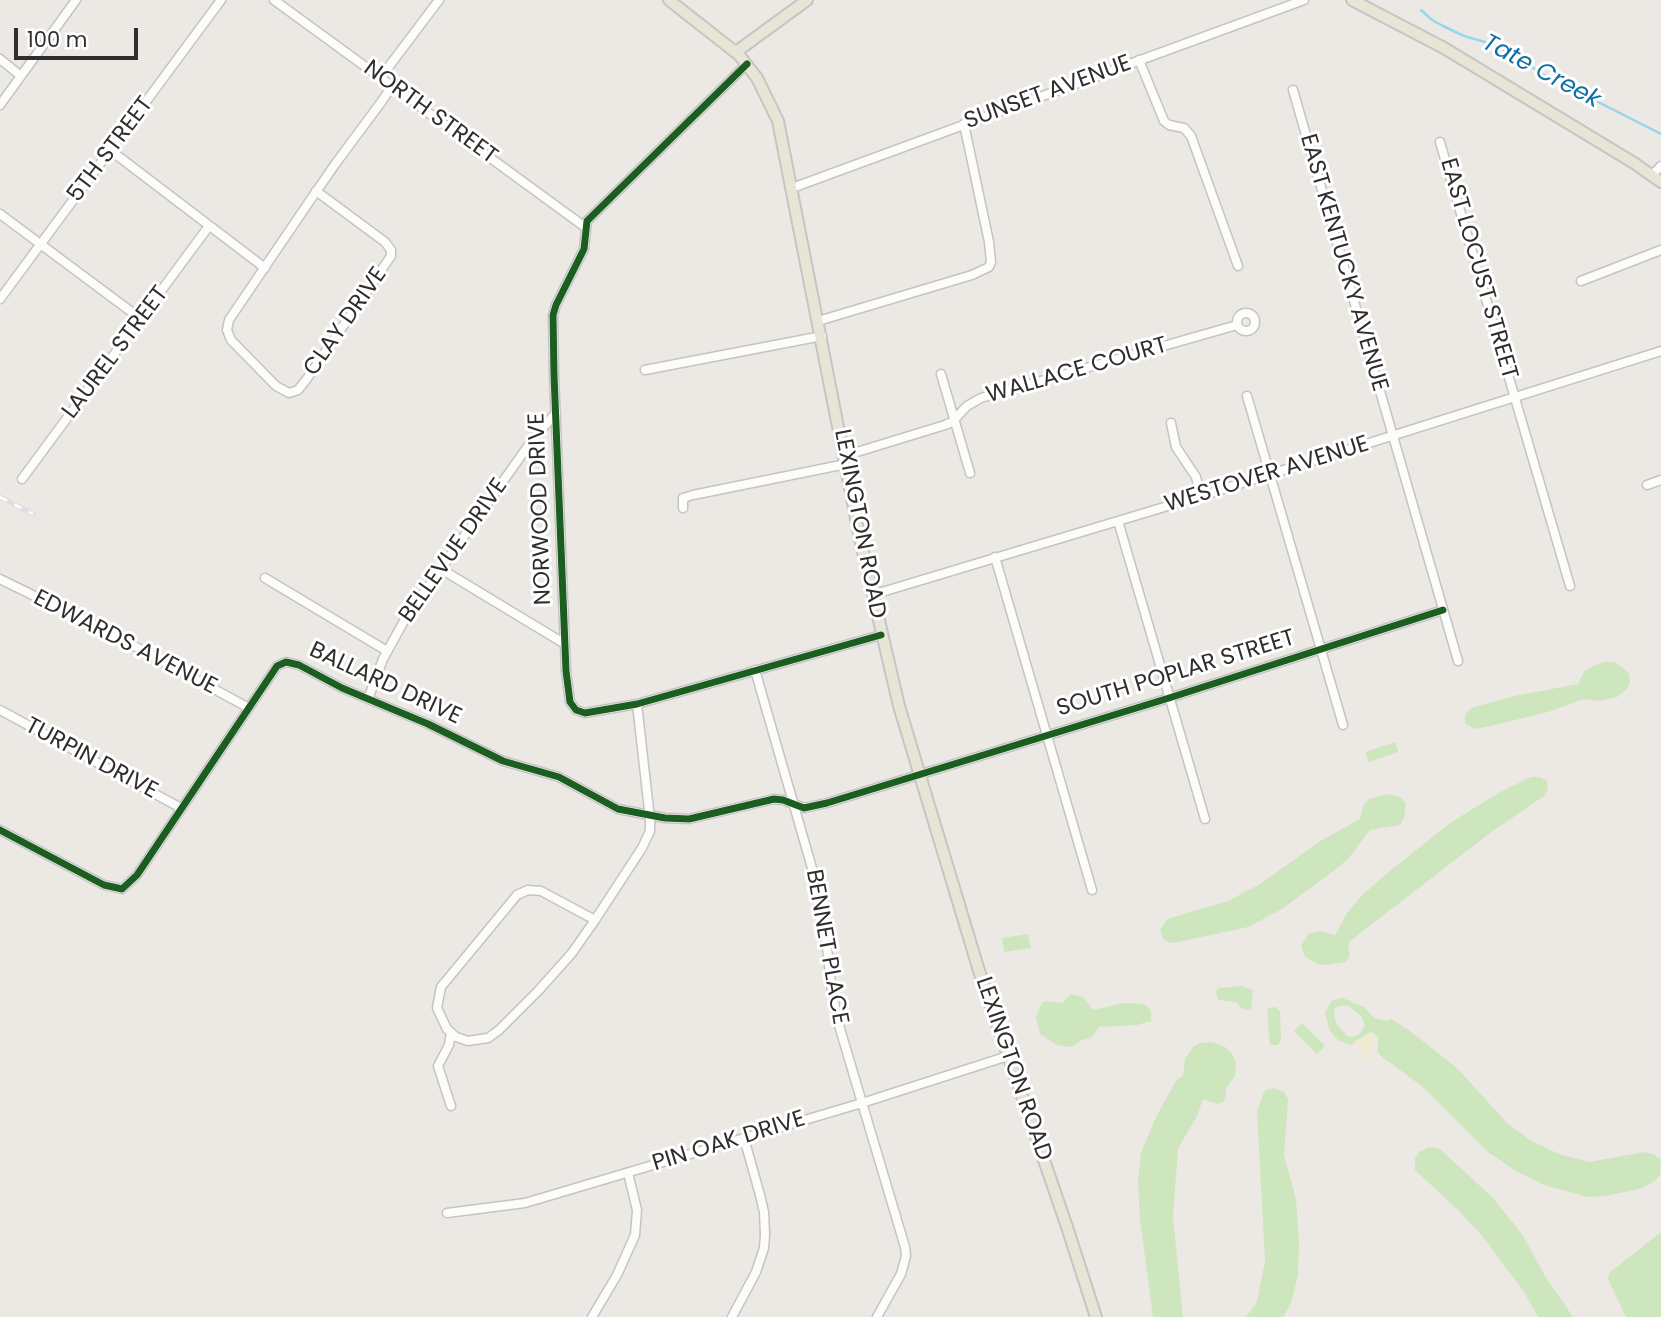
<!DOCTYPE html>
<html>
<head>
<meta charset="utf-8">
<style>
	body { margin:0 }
	#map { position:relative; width:1661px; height:1317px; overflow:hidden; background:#ece8e4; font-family:Poppins,sans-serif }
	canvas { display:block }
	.scale { position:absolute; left:14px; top:28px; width:124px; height:32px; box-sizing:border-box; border:4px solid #2e2e2e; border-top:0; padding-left:9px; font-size:21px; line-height:24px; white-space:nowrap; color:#2e2e2e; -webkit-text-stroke:5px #fff; paint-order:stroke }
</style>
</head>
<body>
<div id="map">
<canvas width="1661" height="1317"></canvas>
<div class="scale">100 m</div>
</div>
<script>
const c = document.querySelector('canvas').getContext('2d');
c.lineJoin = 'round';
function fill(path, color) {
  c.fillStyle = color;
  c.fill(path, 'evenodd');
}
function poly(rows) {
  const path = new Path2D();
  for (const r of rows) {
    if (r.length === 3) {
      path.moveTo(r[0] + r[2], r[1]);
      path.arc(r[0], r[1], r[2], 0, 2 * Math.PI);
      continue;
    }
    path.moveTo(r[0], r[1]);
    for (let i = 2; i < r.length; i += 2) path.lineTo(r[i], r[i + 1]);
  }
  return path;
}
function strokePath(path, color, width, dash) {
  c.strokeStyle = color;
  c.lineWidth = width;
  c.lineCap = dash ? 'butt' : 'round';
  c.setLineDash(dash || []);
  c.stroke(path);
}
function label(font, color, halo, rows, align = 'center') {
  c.font = font + ' Poppins,sans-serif';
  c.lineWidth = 6;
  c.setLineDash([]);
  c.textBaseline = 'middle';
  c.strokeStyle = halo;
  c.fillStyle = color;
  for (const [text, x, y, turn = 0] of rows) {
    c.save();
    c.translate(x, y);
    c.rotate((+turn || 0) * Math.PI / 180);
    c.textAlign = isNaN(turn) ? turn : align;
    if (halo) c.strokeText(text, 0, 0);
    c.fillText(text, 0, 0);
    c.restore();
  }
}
const green = poly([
	[1604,662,1615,662,1629,673,1630,681,1628,688,1617,697,1600,701,1584,699,1548,712,1486,727,1474,729,1465,723,1465,715,1471,708,1514,696,1578,684,1585,670],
	[1395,742,1398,752,1369,762,1365,752],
	[1531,777,1540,777,1547,781,1548,789,1544,796,1490,833,1350,941,1348,946,1350,955,1346,962,1328,965,1318,964,1305,957,1301,946,1309,933,1321,931,1335,935,1347,913,1361,896,1391,870,1450,823,1500,792],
	[1388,794,1402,798,1406,804,1404,818,1400,825,1370,830,1348,859,1336,869,1282,909,1248,927,1178,942,1170,943,1163,939,1160,930,1167,919,1228,901,1260,884,1322,840,1360,819,1363,806,1368,799],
	[1028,934,1031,948,1004,952,1002,938],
	[1242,986,1253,990,1251,1010,1242,1009,1236,1002,1218,1000,1216,991,1219,988],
	[1070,994,1083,997,1093,1010,1124,1003,1144,1004,1151,1010,1151,1021,1137,1025,1099,1027,1091,1038,1082,1040,1074,1046,1069,1047,1057,1045,1040,1034,1036,1017,1042,1003,1046,1001,1063,1003],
	[1343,998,1364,1007,1374,1018,1387,1021,1392,1019,1414,1034,1458,1069,1507,1123,1530,1140,1559,1154,1589,1162,1644,1152,1653,1154,1661,1160,1660,1175,1655,1181,1639,1189,1605,1196,1588,1197,1547,1186,1516,1171,1488,1152,1423,1087,1381,1056,1377,1052,1379,1039,1375,1034,1371,1032,1355,1041,1352,1046,1338,1040,1329,1029,1325,1013,1332,1000],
	[1342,1005,1349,1006,1362,1017,1365,1026,1360,1034,1352,1037,1347,1036,1336,1023,1334,1013,1335,1008],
	[1276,1007,1280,1012,1281,1040,1278,1045,1270,1045,1267,1011,1269,1008],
	[1302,1023,1325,1046,1317,1054,1294,1031],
	[1212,1042,1225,1047,1232,1054,1236,1063,1235,1076,1226,1088,1226,1097,1223,1102,1217,1104,1203,1099,1197,1116,1178,1148,1173,1217,1183,1317,1153,1317,1140,1219,1138,1182,1141,1153,1157,1115,1176,1081,1183,1075,1185,1059,1193,1047,1199,1043],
	[1274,1088,1284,1092,1288,1099,1284,1155,1296,1199,1299,1243,1298,1275,1291,1303,1283,1317,1246,1317,1257,1302,1265,1261,1257,1111,1263,1094,1266,1090],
	[1429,1147,1440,1149,1493,1198,1522,1234,1545,1276,1573,1317,1538,1317,1524,1292,1484,1238,1459,1211,1415,1170,1415,1158,1419,1152],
	[1661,1232,1661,1317,1626,1317,1608,1279,1609,1273]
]);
const sand = poly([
	[1368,1035,1373,1035,1376,1040,1372,1047,1372,1057,1367,1060,1356,1044,1359,1040]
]);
const stream = poly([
	[1421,10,1432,20,1443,26,1464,36,1499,46,1541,73,1661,134]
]);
const minor = poly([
	[274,0,585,227],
	[0,59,21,76],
	[1139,60,1164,121,1169,125,1184,128,1191,136,1238,266],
	[747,64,587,221,584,249,556,305,553,315,554,375,566,671,570,702,576,710,585,713,637,704,881,635],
	[381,77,439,0],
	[1293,90,1458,661],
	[0,105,76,0],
	[1440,142,1570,586],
	[110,150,265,268],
	[1652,175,1661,166],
	[792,188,1304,0],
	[316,191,385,242,391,250,391,256,306,380,298,390,289,393,276,386,231,340,227,330,229,320,311,199,336,163,382,101,392,86],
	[0,214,141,319],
	[1581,281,1661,250],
	[0,299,221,0],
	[1246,322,9],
	[818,321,972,275,989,267,991,262,989,242,964,124],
	[645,370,822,336],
	[941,374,970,473],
	[1247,396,1343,725],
	[1171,423,1176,447,1196,477,1201,496],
	[844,456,945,425,952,422,967,406,981,398,1237,325],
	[22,479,209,226],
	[1647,485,1661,480],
	[683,508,683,498,693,495,846,464],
	[1118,521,1205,819],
	[995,557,1092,890],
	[441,569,565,644],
	[265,578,387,651],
	[0,579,116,636,249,708],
	[872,595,1201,496,1661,351],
	[755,670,822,903,832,992,838,1022,905,1247,906,1256,901,1274,877,1317],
	[368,699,383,659,404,621,533,439,556,413],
	[0,710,181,808],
	[0,830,104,885,122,889,137,875,277,666,286,662,299,665,342,688,428,724,503,761,559,777,618,809,665,818,689,819,774,799,783,800,804,808,827,803,1169,698,1443,610],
	[595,920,541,891,528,890,517,895,441,987,437,1008,447,1029,456,1037,468,1041,488,1038,499,1030,539,990,572,953,595,920,642,848,650,831,650,819,637,704],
	[451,1106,438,1066,449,1045,451,1033],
	[447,1213,525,1203,862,1103,1008,1056],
	[592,1317,617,1275,635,1235,637,1210,628,1173],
	[732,1317,756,1272,764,1248,765,1235,764,1212,760,1195,744,1138]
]);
const major = poly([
	[669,0,739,55,757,78,778,121,860,539,899,706,980,974,1067,1227,1096,1317],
	[1352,0,1444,48,1634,163,1661,182],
	[736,52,807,0]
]);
const rail = poly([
	[0,497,33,514]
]);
const cycleway = poly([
	[747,64,587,221,584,249,556,305,553,315,554,375,566,671,570,702,576,710,585,713,637,704,881,635],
	[0,830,104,885,122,889,137,875,277,666,286,662,299,665,342,688,428,724,503,761,559,777,618,809,665,818,689,819,774,799,783,800,804,808,827,803,1169,698,1443,610]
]);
const streetNames = [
	["SUNSET AVENUE",1048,93,-20],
	["NORTH STREET",430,113,36],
	["5TH STREET",111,150,-53],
	["EAST KENTUCKY AVENUE",1343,263,74],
	["EAST LOCUST STREET",1478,269,74],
	["CLAY DRIVE",346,322,-55],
	["LAUREL STREET",116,353,-53],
	["WALLACE COURT",1077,371,-16],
	["WESTOVER AVENUE",1267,475,-17],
	["NORWOOD DRIVE",541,509,-92],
	["LEXINGTON ROAD",859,524,79],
	["BELLEVUE DRIVE",454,551,-55],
	["EDWARDS AVENUE",125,643,27],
	["SOUTH POPLAR STREET",1176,674,-17],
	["BALLARD DRIVE",385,684,25],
	["TURPIN DRIVE",91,759,28],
	["BENNET PLACE",826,947,80],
	["LEXINGTON ROAD",1013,1069,71],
	["PIN OAK DRIVE",729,1142,-17]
];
const waterNames = [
	["Tate Creek",1541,72,28]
];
fill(green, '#cee6be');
fill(sand, '#f0ead3');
strokePath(stream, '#99d6ec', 2.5);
strokePath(minor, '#c5c4c5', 11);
strokePath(major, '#c6c5c4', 14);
strokePath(minor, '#fcfcfb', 8);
strokePath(major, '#e8e4d6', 10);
strokePath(rail, '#dfdfe1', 5);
strokePath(rail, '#fff', 2.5, [8]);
strokePath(cycleway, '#1b5e20', 7);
label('23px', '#2e2e2e', '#fff', streetNames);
label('italic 24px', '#0d6fa3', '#fff', waterNames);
</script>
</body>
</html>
